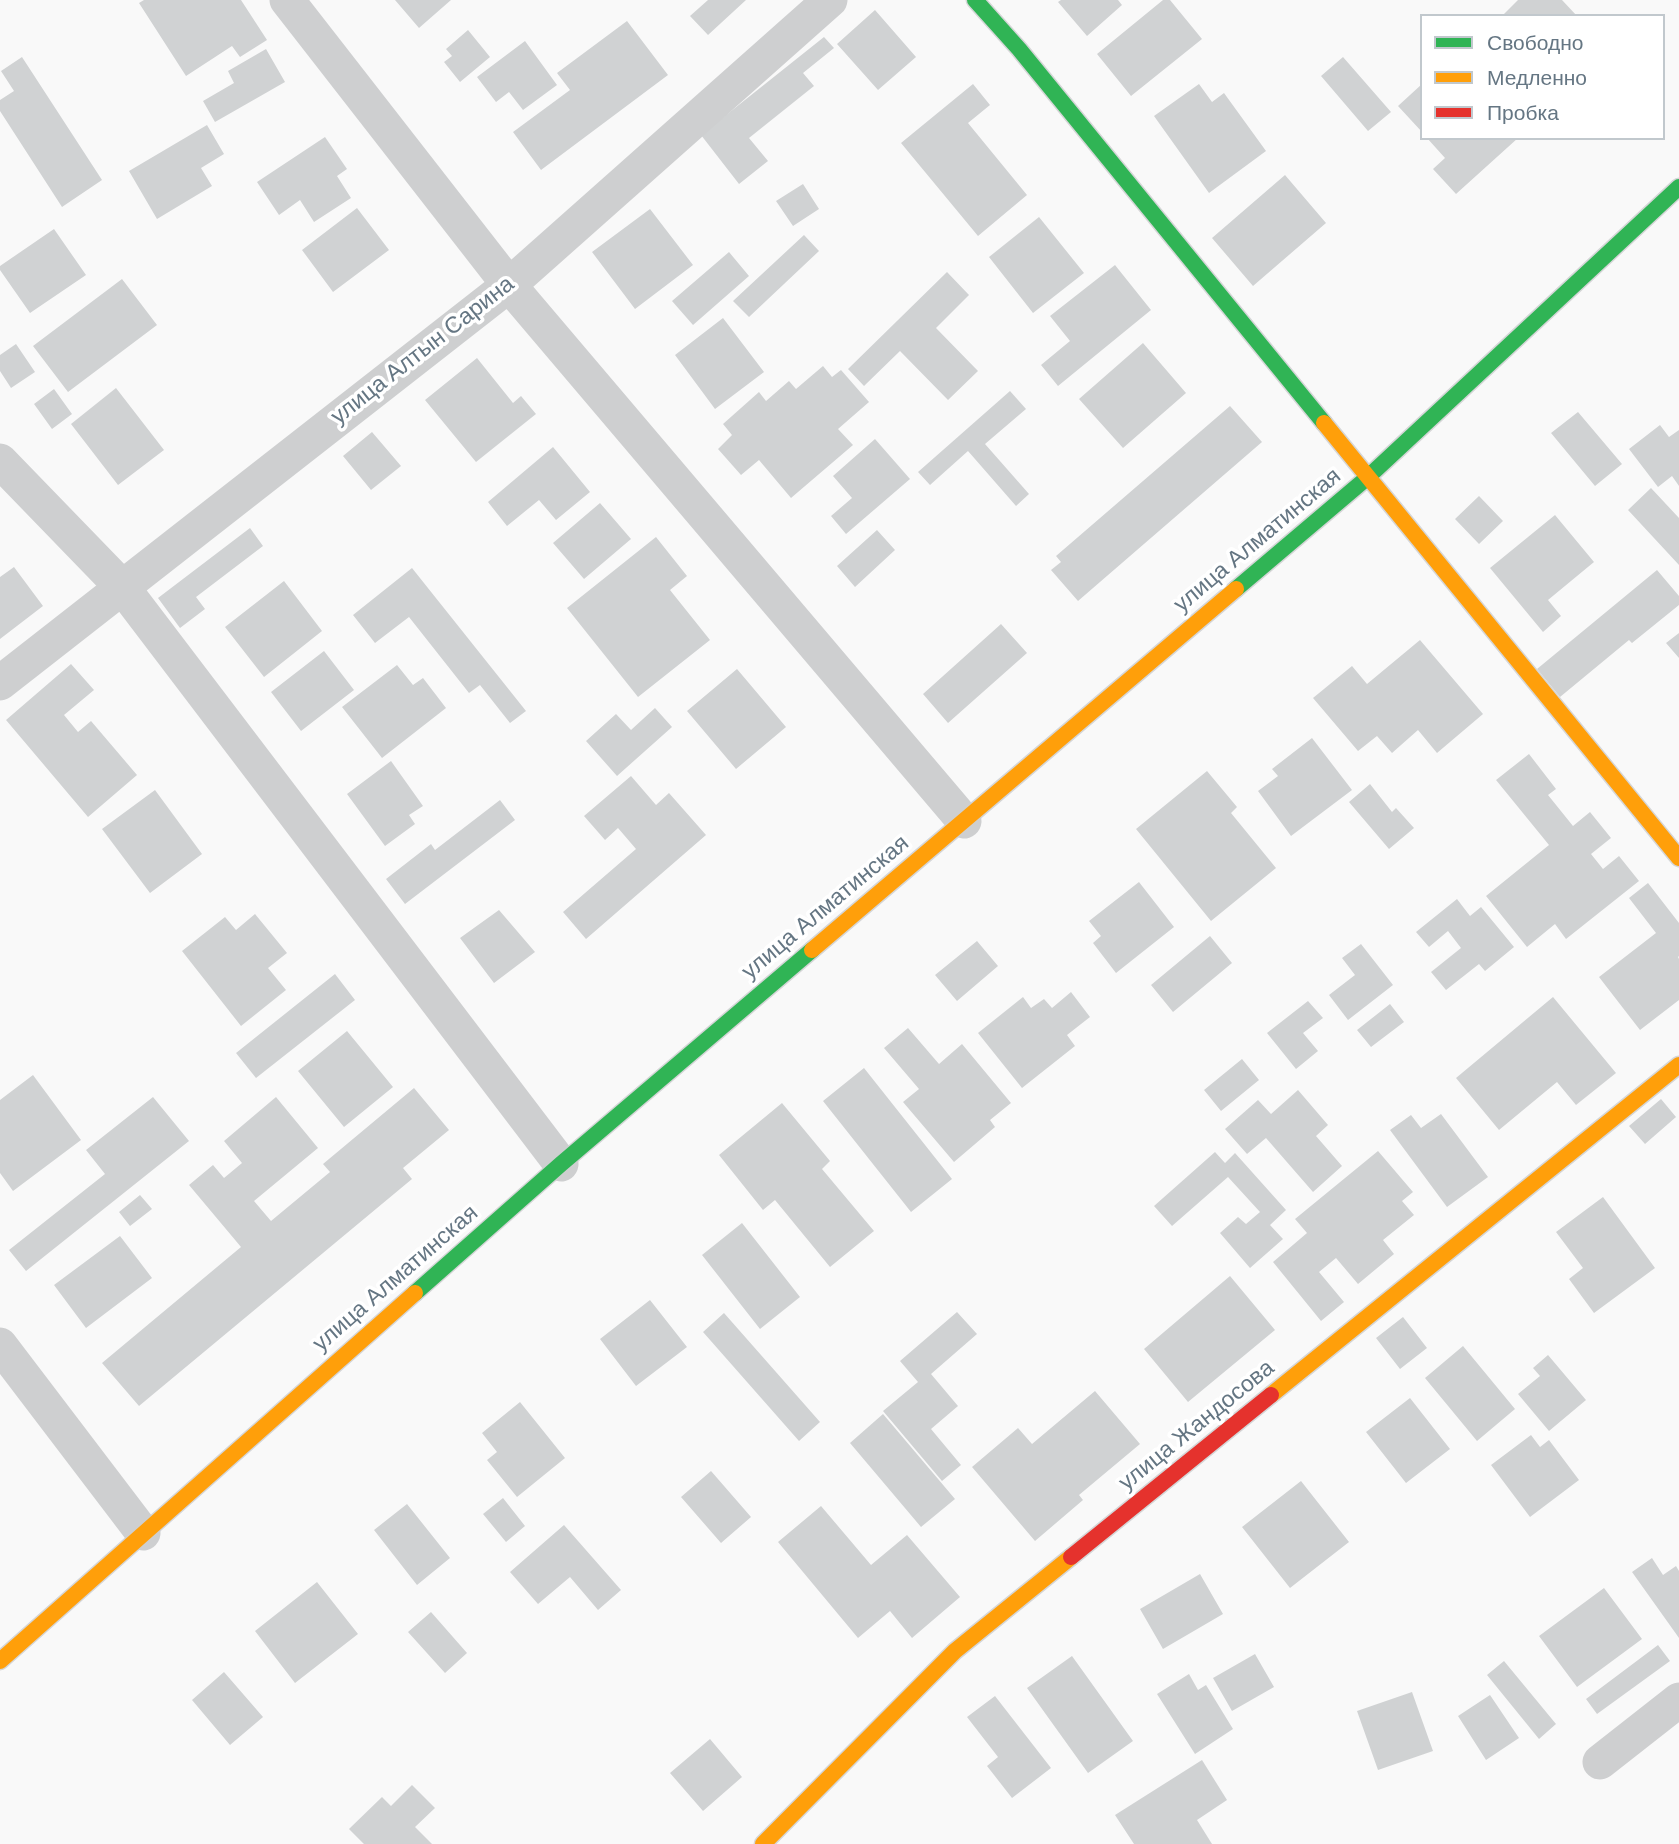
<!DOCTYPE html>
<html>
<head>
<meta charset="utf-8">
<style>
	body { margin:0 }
	#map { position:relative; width:1679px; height:1844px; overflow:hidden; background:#f9f9f9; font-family:"DM Sans",sans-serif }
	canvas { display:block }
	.legend { position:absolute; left:1420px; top:14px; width:245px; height:126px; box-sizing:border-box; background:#fff; border:2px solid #c1c8cd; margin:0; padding:9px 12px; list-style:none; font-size:21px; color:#657683 }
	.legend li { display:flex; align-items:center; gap:14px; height:35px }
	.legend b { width:35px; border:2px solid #c1c8cd }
</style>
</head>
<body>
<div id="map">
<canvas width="1679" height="1844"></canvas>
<ul class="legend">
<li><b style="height:9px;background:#30b455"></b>Свободно</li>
<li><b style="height:9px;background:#ff9f0a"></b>Медленно</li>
<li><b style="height:9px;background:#e5322d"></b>Пробка</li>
</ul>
</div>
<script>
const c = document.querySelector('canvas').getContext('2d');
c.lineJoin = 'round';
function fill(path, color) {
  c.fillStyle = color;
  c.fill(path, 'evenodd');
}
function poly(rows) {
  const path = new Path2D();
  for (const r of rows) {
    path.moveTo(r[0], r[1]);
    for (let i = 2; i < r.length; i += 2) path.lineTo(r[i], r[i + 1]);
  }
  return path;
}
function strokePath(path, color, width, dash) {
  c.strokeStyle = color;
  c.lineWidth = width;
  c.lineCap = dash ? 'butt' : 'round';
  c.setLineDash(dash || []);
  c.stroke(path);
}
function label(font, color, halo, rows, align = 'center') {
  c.font = font + ' "DM Sans",sans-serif';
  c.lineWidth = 7;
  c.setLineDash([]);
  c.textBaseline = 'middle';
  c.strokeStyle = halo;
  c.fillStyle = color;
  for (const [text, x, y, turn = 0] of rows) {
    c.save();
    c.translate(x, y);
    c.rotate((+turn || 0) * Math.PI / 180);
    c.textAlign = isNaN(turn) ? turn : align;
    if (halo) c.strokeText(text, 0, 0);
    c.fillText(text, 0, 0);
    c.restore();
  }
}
const building = poly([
	[144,0,241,0,267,40,240,57,232,46,186,76,139,3],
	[395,0,451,0,419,28],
	[708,0,746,0,708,35,690,16],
	[1061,0,1118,0,1122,5,1087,36,1058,2],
	[1163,0,1170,0,1202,39,1131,96,1097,54],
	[1518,0,1562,0,1577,16,1502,16],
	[875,10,916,57,878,90,837,44],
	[627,21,668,75,541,170,513,132,570,90,557,73],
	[468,30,490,57,460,82,444,62,452,56,446,49],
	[824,37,834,48,803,73,814,86,749,138,768,161,739,184,701,135],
	[525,41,557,85,523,110,509,92,496,102,477,77],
	[266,49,285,82,215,122,203,101,234,83,228,71],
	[22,57,102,180,62,207,0,111,0,100,14,91,1,71],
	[1343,57,1391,112,1368,131,1321,76],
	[973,84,990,105,968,123,1027,195,978,236,901,143],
	[1199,84,1212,102,1224,93,1266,151,1209,193,1154,116],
	[1422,84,1422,132,1398,106],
	[207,125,224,154,201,168,212,186,157,219,129,171],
	[325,137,347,169,337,176,351,198,314,222,300,200,279,215,257,182],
	[1427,138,1518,138,1456,194,1433,169,1445,158],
	[1285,175,1326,223,1253,286,1212,238],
	[803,184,819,209,793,226,776,201],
	[357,208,389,250,333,292,302,250],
	[650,209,693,265,635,309,592,252],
	[1039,217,1084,273,1033,313,989,257],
	[54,229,86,275,30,313,0,270,0,266],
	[804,235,819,251,749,317,733,301],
	[729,252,749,276,693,325,672,301],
	[1115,265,1151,310,1058,386,1041,365,1070,341,1050,316],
	[947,272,969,295,936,328,978,371,948,400,900,351,864,386,848,369],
	[122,279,157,325,68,392,33,346],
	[723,318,764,372,715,409,675,355],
	[1143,343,1186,393,1123,448,1079,399],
	[16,344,35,372,11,388,0,371,0,355],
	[477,358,513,403,521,396,536,414,476,462,425,400],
	[823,366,832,377,841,370,869,402,838,429,853,445,791,498,759,460,741,475,718,449,732,435,723,424,759,392,766,401,789,381,796,389],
	[116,388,164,450,118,485,71,424],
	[54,389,72,414,52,429,34,404],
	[1010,391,1026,409,985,444,1029,494,1016,506,968,451,930,485,918,472],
	[1230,406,1262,442,1078,601,1051,570,1061,562,1056,556],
	[1578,412,1622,464,1595,486,1551,433],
	[1660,425,1669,437,1679,430,1679,486,1672,476,1658,487,1629,449],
	[372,432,401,466,371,490,343,456],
	[875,439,910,479,846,534,831,516,852,498,833,476],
	[553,447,590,492,556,520,539,500,507,526,488,502],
	[1651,488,1679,518,1679,565,1628,510],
	[1479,496,1503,521,1479,544,1455,519],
	[600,503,631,539,584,579,553,543],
	[1555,515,1594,562,1548,600,1561,616,1543,632,1490,568],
	[250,528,263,546,196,597,205,609,180,628,158,598],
	[877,530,895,550,855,587,837,566],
	[656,537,687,576,670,590,710,640,638,697,567,608],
	[14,567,43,606,0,639,0,577],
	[412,568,526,711,510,723,480,685,469,693,409,617,375,643,353,615],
	[1657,570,1679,596,1679,605,1632,643,1629,640,1560,697,1537,669],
	[284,581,322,631,264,677,225,627],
	[1001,624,1027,653,948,723,923,694],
	[1679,633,1679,658,1666,643],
	[1420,640,1483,714,1437,753,1418,730,1392,753,1377,736,1358,751,1313,698,1352,666,1367,684],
	[324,651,354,690,301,731,271,692],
	[71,664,94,690,64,715,78,732,91,721,137,775,88,817,6,720],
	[397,665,413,685,423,678,446,708,382,758,342,707],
	[737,669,786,727,736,769,687,711],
	[655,708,672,727,617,776,586,741,616,714,631,730],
	[1312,738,1352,790,1291,836,1258,791,1278,776,1272,769],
	[1529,754,1556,789,1548,795,1573,826,1590,812,1611,838,1591,854,1603,869,1619,856,1639,881,1566,939,1555,924,1527,947,1486,896,1549,845,1496,780],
	[391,761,423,806,409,815,415,824,385,846,347,794],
	[1207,771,1237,807,1231,813,1276,868,1211,921,1136,829],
	[631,776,656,805,669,793,706,835,586,939,563,912,636,849,618,828,605,840,584,816],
	[1370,784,1392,812,1396,808,1414,828,1389,849,1349,802],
	[155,790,202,854,150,893,102,829],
	[500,800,515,820,405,904,386,879,431,844,435,850],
	[1139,882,1174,927,1116,973,1093,943,1101,936,1089,921],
	[1648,883,1679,923,1679,956,1678,957,1679,959,1679,1000,1640,1030,1599,977,1656,933,1629,898],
	[1457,899,1470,916,1481,907,1514,947,1485,971,1479,964,1446,990,1431,972,1461,948,1448,931,1429,947,1416,932],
	[499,910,535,952,494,983,460,938],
	[255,914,287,953,268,968,286,990,241,1026,182,951,225,917,236,930],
	[1210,936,1232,963,1173,1012,1151,985],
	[977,941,998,966,957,1001,935,975],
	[1361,944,1393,985,1348,1020,1329,995,1355,975,1342,958],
	[335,974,355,1000,256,1078,236,1053],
	[1071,992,1090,1017,1067,1035,1075,1046,1022,1088,978,1033,1023,997,1031,1008,1044,999,1052,1008],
	[1553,997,1616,1073,1576,1105,1557,1082,1499,1130,1456,1078],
	[1308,1001,1323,1018,1303,1033,1318,1051,1296,1069,1267,1033],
	[1390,1004,1404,1022,1371,1047,1357,1030],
	[908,1028,939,1064,962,1044,1011,1103,990,1120,995,1127,954,1162,903,1102,919,1089,884,1048],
	[347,1031,393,1087,344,1127,298,1071],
	[1242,1059,1259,1080,1221,1111,1204,1090],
	[864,1068,952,1179,911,1212,823,1101],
	[33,1075,81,1140,13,1191,0,1173,0,1100],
	[414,1088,449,1130,403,1168,412,1179,139,1406,102,1363,241,1247,189,1185,213,1165,224,1178,242,1163,224,1141,276,1097,318,1148,254,1201,271,1221,330,1172,323,1164],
	[1298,1090,1328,1125,1316,1136,1342,1166,1313,1192,1266,1138,1247,1154,1225,1129,1258,1100,1271,1114],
	[153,1097,189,1141,26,1271,9,1250,105,1174,86,1150],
	[1661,1099,1676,1117,1645,1144,1629,1126],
	[782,1103,830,1161,822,1169,874,1231,830,1267,775,1200,763,1210,719,1155],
	[1441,1114,1488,1177,1447,1207,1390,1130,1411,1115,1421,1128],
	[1378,1151,1413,1192,1402,1201,1414,1215,1383,1240,1394,1254,1358,1284,1336,1258,1319,1272,1344,1302,1321,1321,1273,1262,1307,1233,1295,1219],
	[1215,1152,1225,1163,1235,1153,1286,1210,1270,1225,1283,1239,1250,1268,1220,1233,1238,1217,1246,1224,1260,1212,1228,1177,1172,1226,1154,1206],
	[140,1195,152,1209,130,1226,119,1212],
	[1603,1197,1655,1268,1594,1313,1569,1279,1583,1268,1556,1232],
	[742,1223,800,1297,760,1329,702,1255],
	[120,1236,152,1278,86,1328,54,1285],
	[1230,1276,1275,1330,1188,1402,1144,1349],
	[650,1300,687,1347,636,1386,600,1339],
	[957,1312,977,1334,931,1374,958,1406,931,1429,961,1465,942,1481,883,1411,918,1382,900,1361],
	[724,1313,820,1422,799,1441,703,1332],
	[1403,1317,1427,1348,1400,1369,1376,1338],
	[1463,1346,1515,1409,1477,1441,1425,1378],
	[1548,1355,1586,1400,1549,1431,1518,1394,1540,1376,1533,1368],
	[1095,1391,1140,1444,1079,1495,1083,1500,1035,1541,972,1467,1018,1428,1032,1444],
	[1410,1398,1450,1449,1406,1483,1366,1432],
	[520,1402,565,1458,517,1497,487,1460,497,1452,482,1433],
	[883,1414,955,1499,921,1527,850,1443],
	[1531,1435,1540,1447,1549,1440,1579,1480,1530,1517,1491,1465],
	[711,1471,751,1517,721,1543,681,1497],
	[1301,1481,1349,1542,1290,1588,1242,1527],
	[503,1498,525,1526,506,1542,483,1514],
	[407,1504,450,1558,417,1585,374,1530],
	[821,1506,871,1565,907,1535,960,1597,912,1638,890,1611,858,1638,778,1542],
	[564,1525,621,1590,598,1610,570,1577,538,1604,510,1572],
	[1652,1558,1663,1575,1676,1566,1679,1571,1679,1638,1632,1572],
	[1200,1574,1223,1614,1163,1649,1140,1609],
	[317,1582,358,1634,295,1683,255,1631],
	[1604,1588,1642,1639,1577,1687,1539,1636],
	[431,1612,467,1653,445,1673,408,1632],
	[1658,1645,1670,1661,1597,1714,1586,1699],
	[1255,1654,1274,1687,1232,1711,1213,1678],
	[1072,1656,1133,1741,1088,1773,1027,1688],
	[1504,1661,1556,1724,1539,1739,1487,1675],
	[224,1672,263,1717,230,1745,192,1700],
	[1189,1674,1198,1690,1206,1685,1233,1729,1195,1754,1157,1694],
	[1412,1692,1433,1751,1378,1770,1357,1711],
	[1490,1695,1519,1738,1486,1760,1458,1716],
	[995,1696,1051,1768,1012,1798,987,1766,998,1757,967,1717],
	[710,1739,742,1777,703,1811,670,1773],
	[1202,1760,1227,1800,1197,1820,1212,1844,1134,1844,1115,1815],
	[412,1785,435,1808,415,1827,432,1844,364,1844,349,1829,382,1797,391,1806]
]);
const street = poly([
	[287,0,509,285,964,821],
	[0,461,123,588,561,1164],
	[0,683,509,285,830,0],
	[0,1345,143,1533],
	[1600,1762,1679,1700]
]);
const fast = poly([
	[975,0,1019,49,1324,423],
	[1236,589,1368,477,1679,187],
	[415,1293,561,1164,812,950]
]);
const slow = poly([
	[1324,423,1679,858],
	[812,950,1236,589],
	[1271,1395,1679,1065],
	[0,1661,415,1293],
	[763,1844,955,1651,1071,1557]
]);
const jam = poly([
	[1071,1557,1271,1395]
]);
const streetNames = [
	["улица Алтын Сарина",423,351,-38],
	["улица Алматинская",1258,541,-40],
	["улица Алматинская",826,908,-40],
	["улица Алматинская",396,1279,-41],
	["улица Жандосова",1197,1426,-39]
];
fill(building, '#d0d2d3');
strokePath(fast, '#d5d6d7', 19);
strokePath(slow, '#d5d6d7', 19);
strokePath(jam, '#d5d6d7', 19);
strokePath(street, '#cecfd0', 35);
strokePath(fast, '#30b455', 16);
strokePath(slow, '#ff9f0a', 16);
strokePath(jam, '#e5322d', 16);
label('23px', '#657683', '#fff', streetNames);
</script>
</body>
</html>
